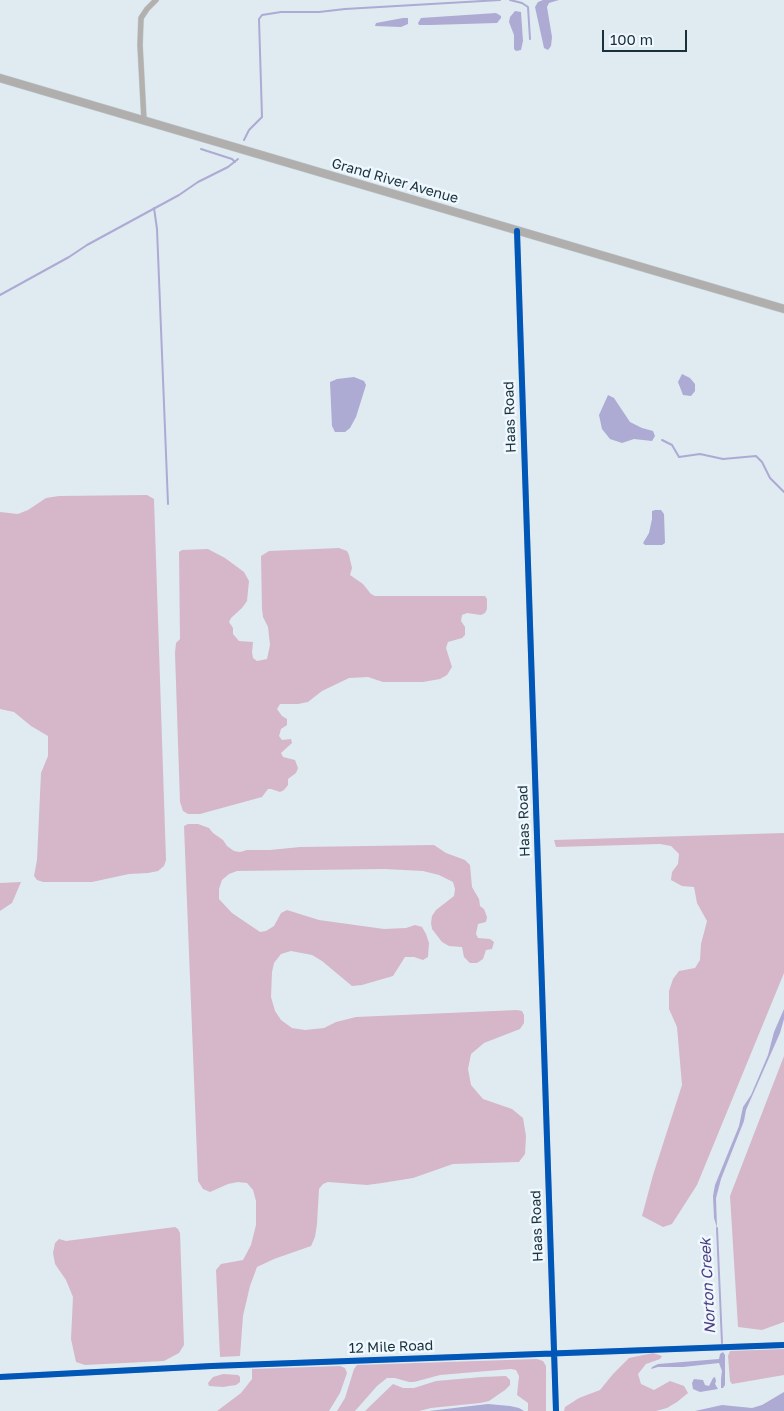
<!DOCTYPE html>
<html>
<head>
<meta charset="utf-8">
<style>
	body { margin:0 }
	#map { position:relative; width:784px; height:1411px; overflow:hidden; background:#dfebf1; font-family:"Golos Text",sans-serif }
	canvas { display:block }
	.scale { position:absolute; left:602px; top:30px; width:85px; height:22px; box-sizing:border-box; border:2px solid #1a303b; border-top:0; padding-left:6px; font-size:15px; line-height:18px; white-space:nowrap; color:#1a303b; -webkit-text-stroke:4px #eef8fe; paint-order:stroke }
</style>
</head>
<body>
<div id="map">
<canvas width="784" height="1411"></canvas>
<div class="scale">100 m</div>
</div>
<script>
const c = document.querySelector('canvas').getContext('2d');
c.lineJoin = 'round';
function fill(path, color) {
  c.fillStyle = color;
  c.fill(path, 'evenodd');
}
function poly(rows) {
  const path = new Path2D();
  for (const r of rows) {
    path.moveTo(r[0], r[1]);
    for (let i = 2; i < r.length; i += 2) path.lineTo(r[i], r[i + 1]);
  }
  return path;
}
function strokePath(path, color, width, dash) {
  c.strokeStyle = color;
  c.lineWidth = width;
  c.lineCap = dash ? 'butt' : 'round';
  c.setLineDash(dash || []);
  c.stroke(path);
}
function label(font, color, halo, rows, align = 'center') {
  c.font = font + ' "Golos Text",sans-serif';
  c.lineWidth = 5;
  c.setLineDash([]);
  c.textBaseline = 'middle';
  c.strokeStyle = halo;
  c.fillStyle = color;
  for (const [text, x, y, turn = 0] of rows) {
    c.save();
    c.translate(x, y);
    c.rotate((+turn || 0) * Math.PI / 180);
    c.textAlign = isNaN(turn) ? turn : align;
    if (halo) c.strokeText(text, 0, 0);
    c.fillText(text, 0, 0);
    c.restore();
  }
}
const forest = poly([
	[147,495,154,499,166,860,164,866,158,871,148,873,129,874,92,882,43,882,37,880,34,876,37,860,41,773,48,756,48,736,31,726,14,712,0,709,0,512,18,514,28,510,46,498,59,496],
	[339,548,347,551,349,555,352,568,350,575,363,584,371,594,375,596,485,596,487,599,487,609,485,613,481,615,467,613,462,615,461,621,465,627,465,635,462,638,448,642,446,648,452,667,447,675,440,679,423,682,383,682,368,677,349,678,322,691,308,702,298,704,280,704,277,709,282,716,287,719,287,725,281,729,279,736,282,740,291,739,292,743,281,753,283,757,295,760,298,768,296,773,288,779,288,785,284,790,280,792,271,789,268,789,262,797,200,814,188,814,183,811,180,802,175,653,176,643,180,639,179,552,182,550,208,549,225,558,244,572,249,581,247,601,242,608,231,618,229,622,233,628,233,634,239,641,253,642,252,652,253,658,257,661,267,659,270,645,268,627,263,617,262,609,261,556,269,551],
	[188,824,198,824,209,828,213,833,223,840,227,846,234,851,240,852,247,850,270,850,300,847,434,845,446,853,465,860,470,865,472,887,479,899,480,906,484,909,487,917,486,922,478,924,476,934,478,938,490,939,494,942,492,949,486,950,483,959,477,963,470,963,464,957,462,947,449,946,442,942,432,929,431,923,432,916,436,910,454,896,455,889,453,882,439,875,423,871,384,869,237,871,229,874,222,880,219,889,219,899,232,913,260,932,266,931,274,926,281,913,287,910,319,920,384,929,406,928,415,925,422,927,426,934,429,943,428,957,423,960,414,957,405,957,393,976,362,985,352,986,322,961,312,955,291,951,281,954,274,963,272,972,271,997,275,1011,281,1020,292,1028,305,1030,324,1028,336,1022,356,1017,517,1010,522,1011,524,1015,524,1023,520,1029,484,1043,471,1054,468,1069,471,1085,483,1099,512,1109,523,1118,526,1136,525,1154,519,1162,453,1164,413,1178,382,1183,367,1185,328,1182,323,1184,319,1189,317,1224,315,1237,311,1246,274,1259,257,1267,250,1286,243,1316,240,1356,220,1357,216,1270,221,1264,243,1260,251,1245,256,1225,256,1201,253,1190,247,1183,238,1182,228,1184,210,1192,203,1189,198,1181,184,826],
	[784,833,784,973,697,1185,672,1224,663,1227,642,1216,653,1175,682,1085,677,1027,669,1009,669,991,673,979,679,971,695,968,700,960,701,944,707,921,697,903,694,887,682,886,671,880,672,872,678,864,679,854,671,846,660,844,556,847,554,840],
	[21,882,12,903,0,911,0,883],
	[784,1056,784,1322,762,1330,738,1327,730,1196],
	[175,1227,178,1229,180,1233,184,1345,179,1353,164,1361,85,1365,76,1362,71,1339,73,1297,66,1280,55,1264,53,1253,55,1243,59,1239,66,1241],
	[784,1349,784,1375,732,1384,730,1381,728,1356,730,1351],
	[653,1353,662,1356,660,1359,646,1364,638,1374,641,1384,654,1390,670,1381,684,1386,688,1393,677,1402,667,1408,656,1411,564,1411,565,1407,579,1398,600,1390,613,1374,629,1358],
	[537,1359,543,1361,546,1366,546,1411,528,1411,528,1403,517,1395,519,1376,516,1370,511,1369,440,1375,414,1382,409,1382,395,1378,387,1378,377,1386,355,1411,337,1411,345,1398,354,1369,357,1365],
	[340,1366,345,1368,347,1373,340,1393,329,1411,217,1411,241,1393,252,1379,252,1369],
	[223,1374,238,1375,240,1377,240,1382,236,1385,223,1387,209,1386,208,1383,213,1377],
	[506,1376,510,1380,510,1385,505,1390,489,1401,480,1403,431,1408,419,1411,365,1411,393,1384,403,1388,414,1388,436,1381,482,1377]
]);
const water = poly([
	[543,0,559,0,549,3,547,7,552,37,551,46,548,50,544,48,535,7,538,2],
	[515,11,521,12,523,41,521,50,516,51,514,49,514,35,509,22,510,17],
	[496,13,501,16,501,18,497,23,430,25,419,25,418,23,421,18],
	[403,18,408,18,408,24,401,27,375,26,376,23],
	[682,374,690,378,695,384,695,391,691,396,683,395,678,382],
	[354,377,364,381,366,385,356,417,350,428,345,432,335,432,332,426,330,382,337,379],
	[608,395,614,398,630,422,642,428,653,431,655,436,652,441,634,439,622,443,610,439,602,429,599,415],
	[655,510,661,510,664,514,665,543,662,545,645,545,643,543,649,533,652,519,652,511],
	[784,1009,784,1019,780,1033,746,1110,744,1121,721,1179,716,1198,717,1228,714,1218,713,1196,715,1185,739,1126,743,1107,751,1095,768,1055,774,1032],
	[723,1352,725,1355,725,1385,723,1388,721,1388,721,1379,722,1371,719,1363,683,1367,658,1367,651,1369,652,1367,658,1364,719,1359,720,1354],
	[715,1377,716,1381,715,1384,718,1389,700,1392,693,1389,692,1383,694,1379,703,1380,705,1385,709,1386,713,1378],
	[784,1392,784,1411,695,1411,722,1405,752,1408,762,1405],
	[488,1404,510,1406,519,1408,524,1411,429,1411]
]);
const stream = poly([
	[510,0,522,3,528,7,530,39],
	[244,140,249,130,262,117,259,19,262,15,281,12,319,12,345,9,500,0],
	[201,149,232,159,235,162],
	[154,208,157,229,168,504],
	[0,295,69,257,87,245,179,195,198,182,228,167,238,159],
	[662,440,672,445,679,457,700,454,723,459,756,456,762,462,770,478,784,492],
	[717,1228,722,1343]
]);
const street = poly([
	[144,120,140,45,141,18,147,9,156,0],
	[517,231,556,1411],
	[0,1377,212,1366,784,1345]
]);
const secondary = poly([
	[0,78,784,309]
]);
const cycleway = poly([
	[517,231,556,1411],
	[0,1377,212,1366,784,1345]
]);
const streetNames = [
	["Grand River Avenue",395,181,16],
	["Haas Road",510,417,-92],
	["Haas Road",524,821,-92],
	["Haas Road",537,1226,-92],
	["12 Mile Road",391,1347,-2]
];
const waterNames = [
	["Norton Creek",708,1286,-93]
];
fill(forest, '#d5b7c9');
fill(water, '#adaad3');
strokePath(stream, '#adaad3', 2);
strokePath(street, '#bdc9cf', 6);
strokePath(secondary, '#bdc9cf', 9);
strokePath(street, '#b3b0ae', 5);
strokePath(secondary, '#b1afae', 8);
strokePath(cycleway, '#0057b8', 6);
label('14px', '#1a303b', '#eef8fe', streetNames);
label('italic 15px', '#4c3b81', '#eef8fe', waterNames);
</script>
</body>
</html>
